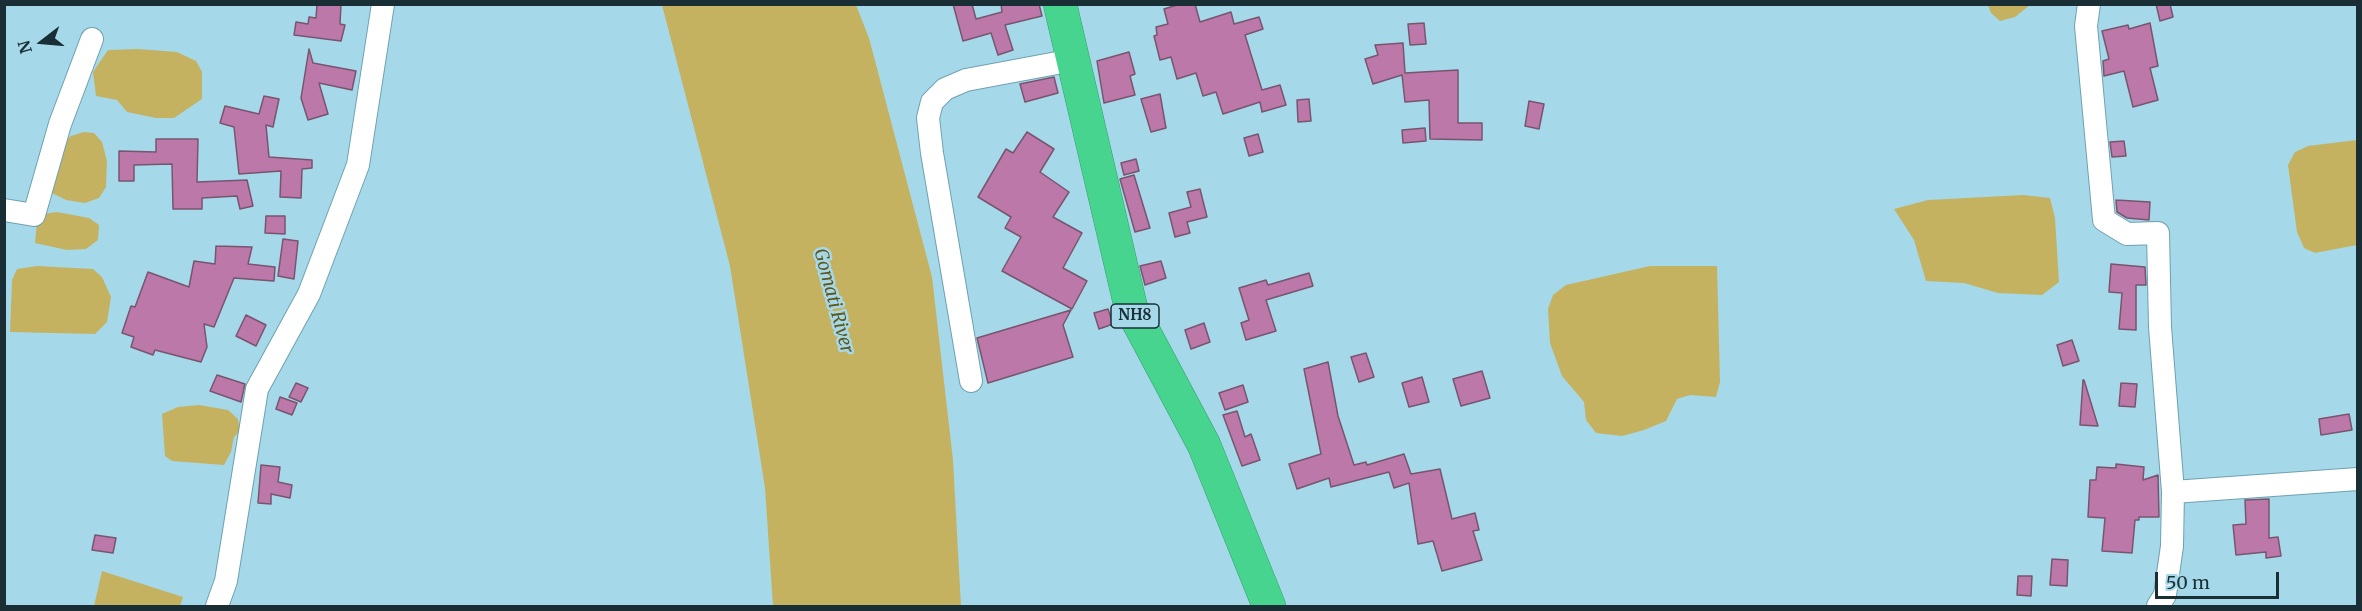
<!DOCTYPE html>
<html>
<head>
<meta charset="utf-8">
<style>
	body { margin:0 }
	#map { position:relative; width:2362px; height:611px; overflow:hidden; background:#a5d9e9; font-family:Merriweather,serif }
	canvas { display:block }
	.frame { position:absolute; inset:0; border:6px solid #1a2f35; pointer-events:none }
	.north { position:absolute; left:12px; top:12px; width:60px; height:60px; -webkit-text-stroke:4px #a5d9e9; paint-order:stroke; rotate:254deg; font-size:16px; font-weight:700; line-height:24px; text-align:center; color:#1a2f35 }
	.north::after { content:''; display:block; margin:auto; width:21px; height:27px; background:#1a2f35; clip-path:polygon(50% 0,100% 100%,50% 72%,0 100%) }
	.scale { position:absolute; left:2155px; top:572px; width:124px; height:27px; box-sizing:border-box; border:3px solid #1a2f35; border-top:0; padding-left:8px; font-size:18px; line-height:21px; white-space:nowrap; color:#1a2f35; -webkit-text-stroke:4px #a5d9e9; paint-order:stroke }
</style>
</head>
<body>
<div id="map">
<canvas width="2362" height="611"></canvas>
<div class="frame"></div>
<div class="north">N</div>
<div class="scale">50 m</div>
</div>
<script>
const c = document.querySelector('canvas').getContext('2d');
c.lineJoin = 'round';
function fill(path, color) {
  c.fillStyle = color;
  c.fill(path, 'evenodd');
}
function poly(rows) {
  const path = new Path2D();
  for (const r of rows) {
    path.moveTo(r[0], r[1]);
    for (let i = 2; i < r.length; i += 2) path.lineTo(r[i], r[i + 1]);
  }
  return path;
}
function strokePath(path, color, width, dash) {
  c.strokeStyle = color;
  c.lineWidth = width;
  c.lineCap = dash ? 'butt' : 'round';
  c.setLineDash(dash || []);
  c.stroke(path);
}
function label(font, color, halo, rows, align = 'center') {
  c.font = font + ' Merriweather,serif';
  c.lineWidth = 5;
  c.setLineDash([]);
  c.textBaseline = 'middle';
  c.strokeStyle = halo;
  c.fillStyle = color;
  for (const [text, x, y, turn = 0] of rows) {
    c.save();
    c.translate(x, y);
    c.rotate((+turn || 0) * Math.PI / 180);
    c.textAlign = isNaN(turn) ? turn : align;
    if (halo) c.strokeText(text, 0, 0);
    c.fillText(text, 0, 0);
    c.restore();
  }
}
const water = poly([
	[662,5,856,5,869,38,932,277,953,460,961,606,773,606,765,488,730,266],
	[1988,5,1988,4,2030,5,2015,17,2000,21,1991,13],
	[138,49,177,52,196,61,202,72,202,99,174,118,156,118,127,112,117,100,96,96,93,72,108,50],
	[84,132,94,133,102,142,107,161,106,187,99,198,85,203,66,200,52,193,60,145,71,136],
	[2357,140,2357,245,2315,253,2304,248,2297,232,2288,165,2295,152,2308,146],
	[2023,195,2050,198,2055,218,2059,282,2042,295,1998,293,1964,283,1926,281,1914,240,1894,209,1928,200],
	[57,212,89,218,99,225,98,240,86,249,67,250,35,243,37,222,43,214],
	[37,266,93,269,102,277,111,297,107,322,95,334,10,332,12,280,17,269],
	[1650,266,1717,266,1720,382,1716,397,1690,395,1677,399,1666,421,1644,430,1622,436,1596,433,1586,420,1584,402,1562,376,1550,343,1548,309,1553,295,1566,285],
	[199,405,228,410,238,419,240,431,234,437,231,452,224,465,172,461,165,456,162,414,178,407],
	[102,571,183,597,180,606,94,606]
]);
const building = poly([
	[317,4,341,4,340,24,345,25,341,41,294,35,296,22,308,24,309,17,316,18,317,4],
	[953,4,972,4,976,19,1002,12,1001,4,1039,4,1042,16,1005,25,1013,50,998,55,991,33,963,41,953,4],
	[1180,4,1195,4,1200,22,1231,12,1234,24,1259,17,1263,29,1245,35,1262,90,1280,85,1286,105,1262,112,1260,102,1223,114,1216,92,1203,96,1196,73,1177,79,1171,57,1160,60,1154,36,1157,35,1156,27,1168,24,1164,9,1180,4],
	[2156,4,2170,4,2173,17,2160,21,2156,4],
	[1424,23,1426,44,1410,45,1408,24,1424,23],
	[2150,23,2158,66,2150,68,2158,100,2133,107,2124,71,2104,76,2103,61,2109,59,2102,31,2128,25,2129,29,2150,23],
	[1403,43,1405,73,1458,70,1458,123,1482,123,1482,140,1430,139,1429,100,1405,102,1402,75,1373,84,1365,59,1378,55,1375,45,1403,43],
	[309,49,313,63,356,71,352,90,319,83,328,114,308,120,301,98,309,49],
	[1129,52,1135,74,1130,76,1135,95,1104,103,1097,61,1129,52],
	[1054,77,1058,93,1025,102,1020,84,1054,77],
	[1160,94,1166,128,1151,132,1141,99,1160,94],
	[264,96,279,99,273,127,266,125,269,157,312,160,312,168,302,169,301,198,280,197,281,171,239,174,234,127,220,123,225,106,259,114,264,96],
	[1309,99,1311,121,1298,122,1297,100,1309,99],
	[1529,101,1544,104,1539,129,1525,126,1529,101],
	[1425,128,1426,141,1403,143,1402,130,1425,128],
	[1027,132,1054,149,1040,172,1069,192,1053,217,1082,233,1063,268,1087,281,1072,309,1002,271,1021,237,1005,228,1011,217,978,197,1006,149,1013,153,1027,132],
	[1258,134,1263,152,1249,156,1244,138,1258,134],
	[156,139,198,139,197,182,247,180,253,206,240,209,237,196,202,198,202,209,173,209,172,164,134,165,134,181,119,181,119,151,156,152,156,139],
	[2124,141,2126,156,2112,157,2110,142,2124,141],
	[1136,159,1139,171,1124,175,1121,163,1136,159],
	[1134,175,1150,228,1135,232,1120,179,1134,175],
	[1200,189,1207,217,1187,222,1190,233,1175,237,1169,213,1191,207,1187,192,1200,189],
	[2116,200,2150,202,2149,220,2127,218,2117,212,2116,200],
	[266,216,285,216,285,234,265,233,266,216],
	[283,239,298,241,294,279,278,276,283,239],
	[216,246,252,247,248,264,275,267,274,281,234,278,214,327,204,324,207,347,201,362,155,350,153,355,131,347,134,337,122,333,131,306,135,307,148,272,189,287,194,261,215,264,216,246],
	[1161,261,1166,278,1145,285,1140,266,1161,261],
	[2111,264,2145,267,2146,285,2136,285,2136,330,2119,329,2122,293,2109,292,2111,264],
	[1309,273,1313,286,1266,300,1276,331,1246,340,1241,323,1249,320,1239,288,1266,280,1268,285,1309,273],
	[1108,309,1113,324,1099,329,1094,313,1108,309],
	[1071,310,1063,325,1073,357,988,383,977,338,1071,310],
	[246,315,266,325,256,346,236,336,246,315],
	[1204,323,1210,342,1191,349,1185,330,1204,323],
	[2072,340,2079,361,2063,366,2057,345,2072,340],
	[1366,353,1374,377,1359,382,1351,357,1366,353],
	[1328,362,1338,416,1354,465,1366,462,1367,465,1404,454,1411,474,1440,469,1452,519,1475,513,1479,530,1473,531,1482,560,1442,571,1433,541,1418,544,1409,483,1394,488,1389,472,1331,487,1329,478,1297,489,1289,464,1321,454,1304,369,1328,362],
	[1482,371,1490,398,1461,406,1453,379,1482,371],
	[217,375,245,384,241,402,210,391,217,375],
	[1422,377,1429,402,1409,407,1402,383,1422,377],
	[2083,380,2084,380,2098,426,2080,425,2083,380],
	[296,383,308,388,301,402,289,397,296,383],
	[2121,383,2137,384,2135,407,2119,406,2121,383],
	[1243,385,1248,402,1225,410,1219,393,1243,385],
	[280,397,297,403,292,415,276,409,280,397],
	[1237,411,1245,437,1251,434,1260,460,1242,466,1223,415,1237,411],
	[2349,414,2352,430,2321,435,2319,419,2349,414],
	[2116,464,2144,467,2143,480,2158,475,2159,517,2139,517,2139,520,2135,520,2132,553,2102,551,2105,518,2088,517,2090,480,2096,480,2097,467,2116,468,2116,464],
	[261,465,280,467,278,482,292,485,290,498,271,494,271,504,258,503,261,465],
	[2269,499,2269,538,2278,537,2281,556,2266,558,2266,552,2236,555,2233,525,2246,524,2245,500,2269,499],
	[95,535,116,538,113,553,92,550,95,535],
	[2052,559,2068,560,2067,586,2050,585,2052,559],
	[2018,576,2032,576,2031,596,2017,595,2018,576]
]);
const minor = poly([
	[2089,4,2086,26,2104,220,2127,234,2158,233,2160,327,2173,492,2172,546,2165,595,2158,606],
	[4,210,34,215,60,124,92,39],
	[971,381,932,153,928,118,932,102,945,89,966,80,1073,60],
	[2173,492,2358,479],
	[217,606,226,581,257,389,309,294,358,165,383,4]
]);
const highway = poly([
	[1060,4,1131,308,1204,445,1269,606]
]);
const shields = [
	[1135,316,48]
];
const shieldNames = [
	["NH8",1135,316]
];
const waterNames = [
	["Gomati River",833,301,75]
];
fill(water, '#c4b261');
fill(building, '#bb78a8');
strokePath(building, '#78556e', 1.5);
strokePath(minor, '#6ea1b0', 24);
strokePath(highway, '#379a6f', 34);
strokePath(minor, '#fff', 22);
strokePath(highway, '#46d48e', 33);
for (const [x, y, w] of shields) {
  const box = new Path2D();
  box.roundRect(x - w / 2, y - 12, w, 24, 4.5);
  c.fillStyle = '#a5d9e9';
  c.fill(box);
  strokePath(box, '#1a2f35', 1.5);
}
label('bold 15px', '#1a2f35', null, shieldNames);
label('italic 18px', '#625619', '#a5d9e9', waterNames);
</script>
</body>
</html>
